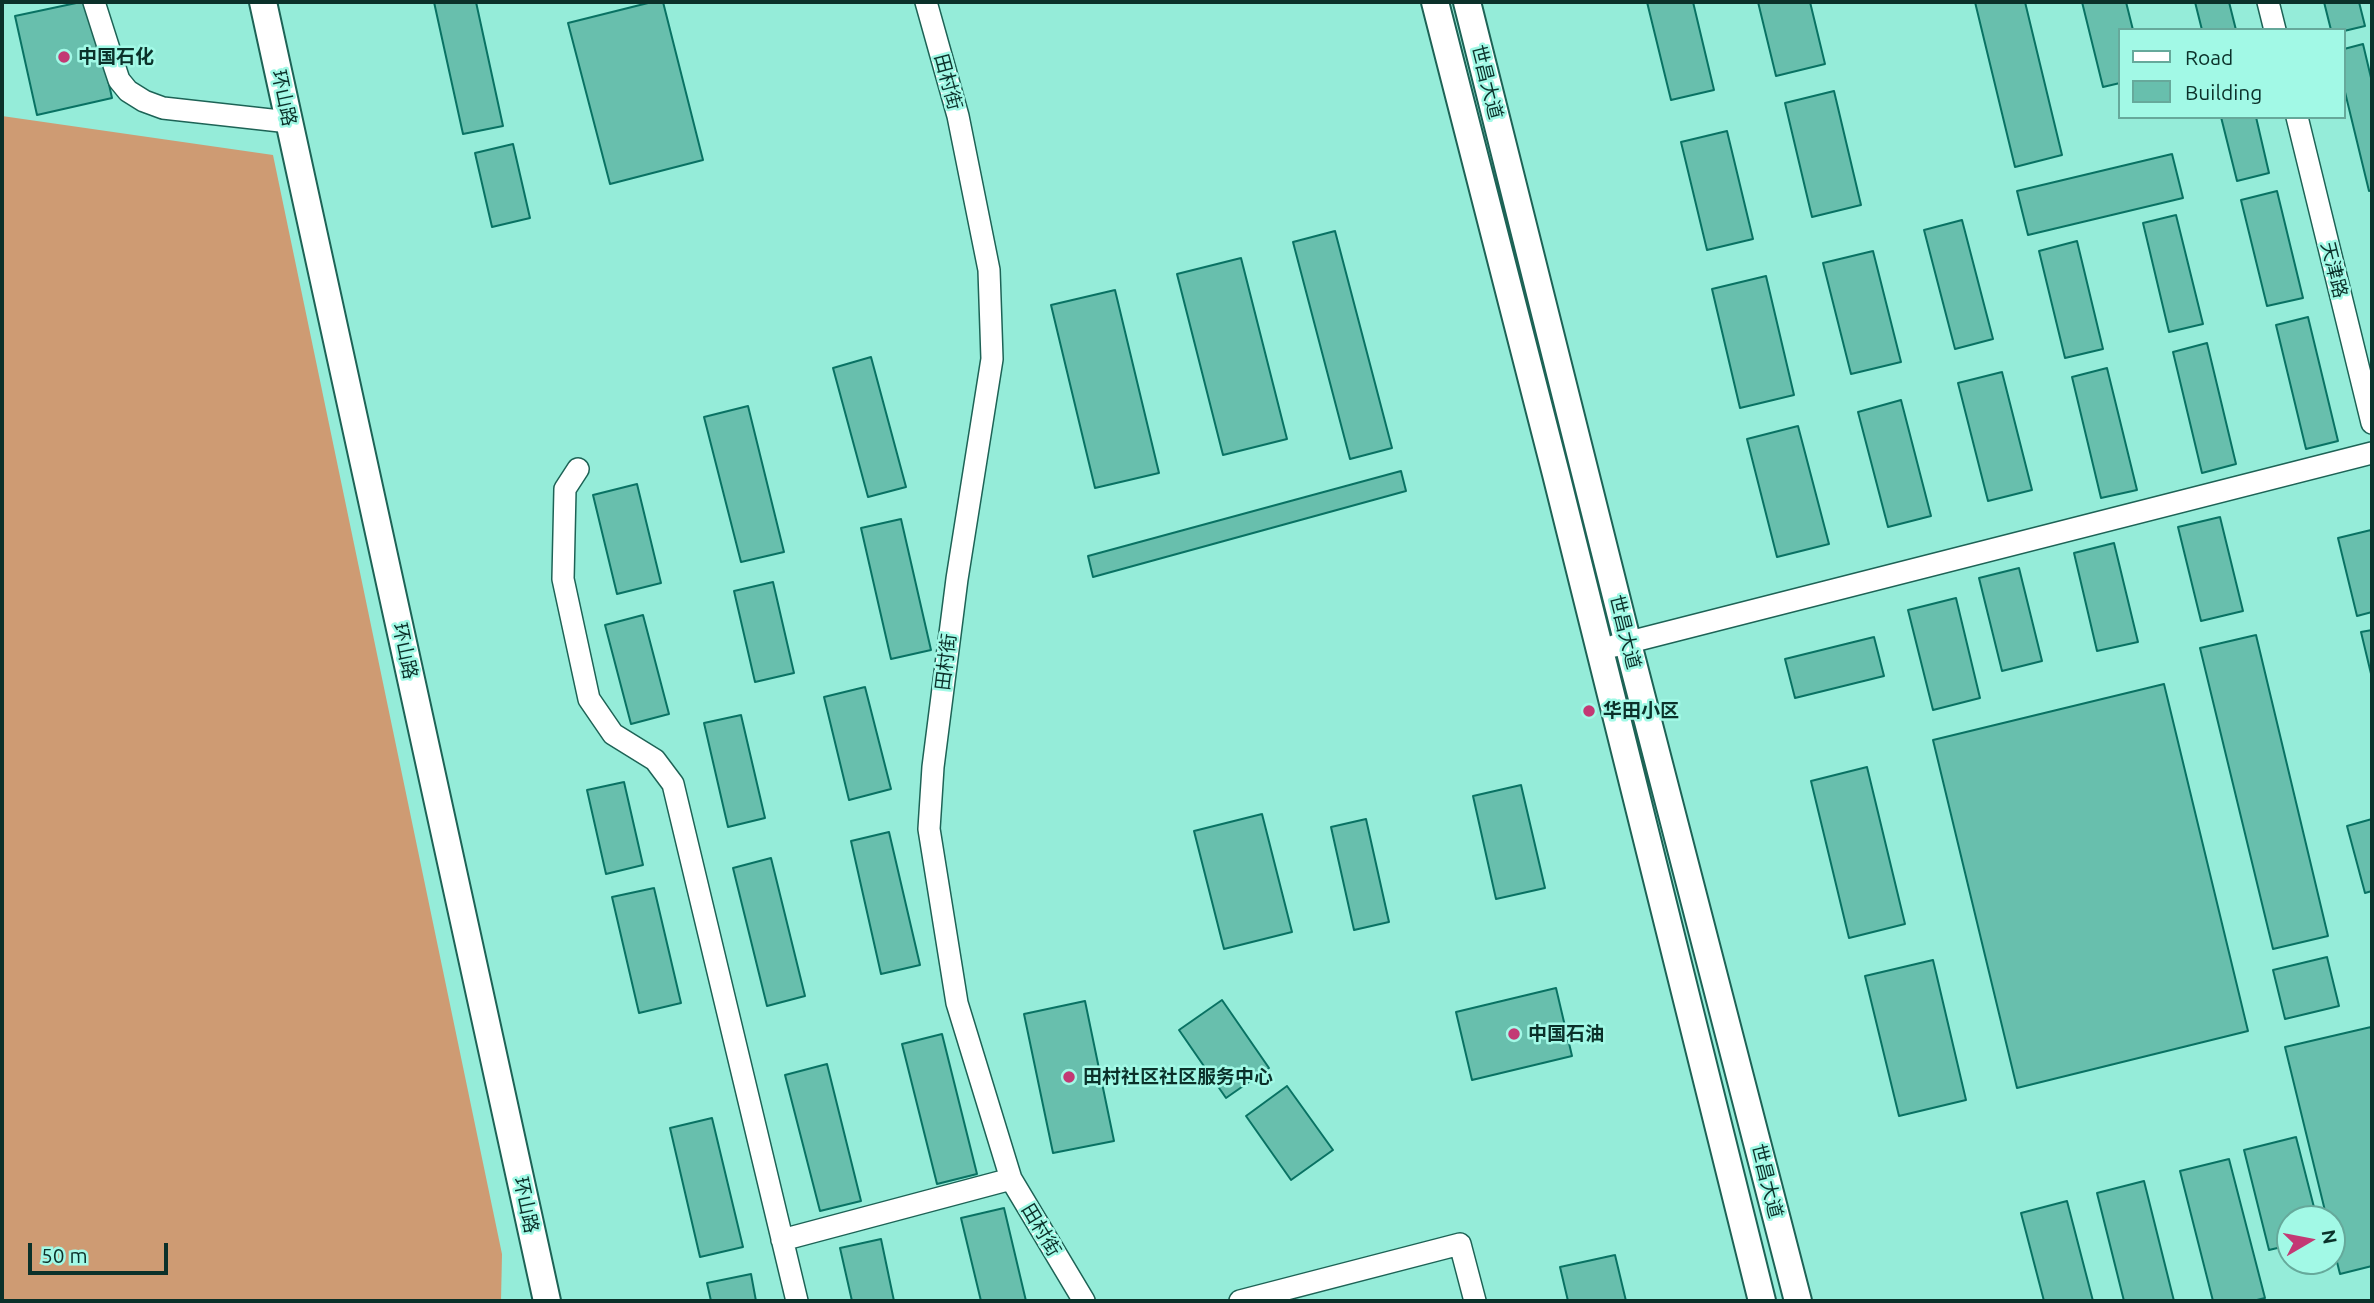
<!DOCTYPE html>
<html>
<head>
<meta charset="utf-8">
<style>
	body { margin:0 }
	#map { position:relative; width:2374px; height:1303px; overflow:hidden; background:#95ecd9; font-family:Ubuntu,sans-serif }
	canvas { display:block }
	.frame { position:absolute; inset:0; border:4px solid #0b312a; pointer-events:none }
	.legend { position:absolute; left:2118px; top:28px; width:228px; height:91px; box-sizing:border-box; background:#a2f9e6; border:2px solid #66a99b; margin:0; padding:9px 12px; list-style:none; font-size:21px; color:#0b312a }
	.legend li { display:flex; align-items:center; gap:14px; height:35px }
	.legend b { width:35px; border:2px solid #66a99b }
	.north { position:absolute; left:2276px; top:1205px; width:70px; height:70px; box-sizing:border-box; background:#a2f9e6; border:2px solid #66a99b; border-radius:50%; rotate:80deg; font-size:19px; font-weight:700; line-height:28px; text-align:center; color:#0b312a }
	.north::after { content:''; display:block; margin:auto; width:24px; height:32px; background:#c33974; clip-path:polygon(50% 0,100% 100%,50% 72%,0 100%) }
	.scale { position:absolute; left:28px; top:1243px; width:140px; height:32px; box-sizing:border-box; border:4px solid #0b312a; border-top:0; padding-left:9px; font-size:21px; line-height:24px; white-space:nowrap; color:#0b312a; -webkit-text-stroke:5px #a2f9e6; paint-order:stroke }
</style>
</head>
<body>
<div id="map">
<canvas width="2374" height="1303"></canvas>
<div class="frame"></div>
<ul class="legend">
<li><b style="height:9px;background:#fff"></b>Road</li>
<li><b style="height:19px;background:#68bfad"></b>Building</li>
</ul>
<div class="north">N</div>
<div class="scale">50 m</div>
</div>
<script>
const c = document.querySelector('canvas').getContext('2d');
c.lineJoin = 'round';
function fill(path, color) {
  c.fillStyle = color;
  c.fill(path, 'evenodd');
}
function poly(rows) {
  const path = new Path2D();
  for (const r of rows) {
    path.moveTo(r[0], r[1]);
    for (let i = 2; i < r.length; i += 2) path.lineTo(r[i], r[i + 1]);
  }
  return path;
}
function strokePath(path, color, width, dash) {
  c.strokeStyle = color;
  c.lineWidth = width;
  c.lineCap = dash ? 'butt' : 'round';
  c.setLineDash(dash || []);
  c.stroke(path);
}
function label(font, color, halo, rows, align = 'center') {
  c.font = font + ' Ubuntu,"Noto Sans SC",sans-serif';
  c.lineWidth = 5;
  c.setLineDash([]);
  c.textBaseline = 'middle';
  c.strokeStyle = halo;
  c.fillStyle = color;
  for (const [text, x, y, turn = 0] of rows) {
    c.save();
    c.translate(x, y);
    c.rotate((+turn || 0) * Math.PI / 180);
    c.textAlign = isNaN(turn) ? turn : align;
    if (halo) c.strokeText(text, 0, 0);
    c.fillText(text, 0, 0);
    c.restore();
  }
}
const forest = poly([
	[2,116,273,155,502,1254,501,1301,2,1301]
]);
const building = poly([
	[81,2,91,2,112,98,37,115,15,16,81,2],
	[434,2,476,2,503,126,463,134,434,2],
	[652,2,663,2,703,160,610,184,568,23,652,2],
	[1647,2,1693,2,1714,90,1671,100,1647,2],
	[1758,2,1810,2,1825,64,1776,76,1758,2],
	[1975,2,2025,2,2062,155,2015,167,1975,2],
	[2082,2,2126,2,2133,30,2120,30,2120,83,2103,87,2082,2],
	[2195,2,2229,2,2236,30,2202,30,2195,2],
	[2324,2,2359,2,2365,26,2344,31,2331,30,2324,2],
	[2363,44,2372,82,2372,190,2369,191,2344,88,2344,49,2363,44],
	[1834,91,1861,205,1812,217,1785,103,1834,91],
	[2221,117,2256,117,2269,173,2237,181,2221,117],
	[1727,131,1753,239,1707,250,1681,142,1727,131],
	[513,144,530,218,492,227,475,153,513,144],
	[2172,154,2183,198,2028,235,2017,191,2172,154],
	[2277,191,2303,298,2267,306,2241,200,2277,191],
	[2176,215,2203,324,2169,332,2143,223,2176,215],
	[1962,220,1993,339,1955,349,1924,230,1962,220],
	[1335,231,1392,448,1350,459,1293,242,1335,231],
	[2077,241,2103,349,2065,358,2039,251,2077,241],
	[1873,251,1901,362,1851,374,1823,263,1873,251],
	[1241,258,1287,439,1223,455,1177,274,1241,258],
	[1766,276,1794,395,1740,408,1712,289,1766,276],
	[1115,290,1159,473,1095,488,1051,305,1115,290],
	[2308,317,2338,441,2306,449,2276,325,2308,317],
	[2207,343,2236,464,2202,473,2173,352,2207,343],
	[871,357,906,487,868,497,833,368,871,357],
	[2107,368,2137,490,2101,498,2072,377,2107,368],
	[2002,372,2032,490,1988,501,1958,383,2002,372],
	[1901,400,1931,516,1888,527,1858,412,1901,400],
	[748,406,784,552,741,562,704,417,748,406],
	[1798,426,1829,544,1777,557,1747,439,1798,426],
	[1401,471,1406,491,1093,577,1088,556,1401,471],
	[637,484,661,583,617,594,593,495,637,484],
	[2220,517,2243,611,2201,621,2178,527,2220,517],
	[901,519,931,650,891,659,861,528,901,519],
	[2371,530,2372,612,2357,616,2338,538,2371,530],
	[2114,543,2138,642,2097,651,2074,553,2114,543],
	[2019,568,2042,661,2002,671,1979,578,2019,568],
	[773,582,794,673,755,682,734,591,773,582],
	[1956,598,1980,698,1933,710,1908,610,1956,598],
	[643,615,669,714,631,724,605,625,643,615],
	[2372,630,2372,678,2361,632,2372,630],
	[2256,635,2328,936,2273,949,2200,648,2256,635],
	[1874,637,1884,676,1795,698,1785,659,1874,637],
	[2164,684,2248,1031,2017,1088,1933,740,2164,684],
	[865,687,891,789,849,800,824,697,865,687],
	[741,715,765,818,728,827,704,723,741,715],
	[1867,767,1905,924,1849,938,1811,781,1867,767],
	[624,782,643,865,606,874,587,790,624,782],
	[1521,785,1545,888,1496,899,1473,796,1521,785],
	[1262,814,1292,932,1224,949,1194,831,1262,814],
	[1366,819,1389,922,1354,930,1331,827,1366,819],
	[2372,819,2372,891,2365,893,2347,826,2372,819],
	[889,832,920,965,881,974,851,841,889,832],
	[771,858,805,996,767,1006,733,868,771,858],
	[654,888,681,1003,639,1013,612,897,654,888],
	[2327,957,2339,1006,2285,1019,2273,970,2327,957],
	[1933,960,1966,1100,1899,1116,1865,976,1933,960],
	[1556,988,1572,1056,1472,1080,1456,1012,1556,988],
	[1222,1000,1269,1068,1226,1098,1179,1030,1222,1000],
	[1085,1001,1114,1141,1053,1153,1024,1014,1085,1001],
	[2371,1027,2372,1266,2340,1274,2332,1242,2332,1219,2327,1219,2285,1047,2371,1027],
	[942,1034,977,1174,937,1184,902,1044,942,1034],
	[827,1064,861,1201,820,1211,785,1075,827,1064],
	[1287,1086,1333,1150,1291,1180,1246,1116,1287,1086],
	[712,1118,743,1247,700,1257,670,1128,712,1118],
	[2296,1137,2317,1219,2290,1219,2290,1245,2269,1250,2244,1150,2296,1137],
	[2229,1159,2265,1298,2253,1301,2213,1301,2180,1171,2229,1159],
	[2144,1181,2174,1301,2124,1301,2097,1193,2144,1181],
	[2067,1201,2093,1301,2044,1301,2021,1213,2067,1201],
	[1004,1208,1026,1301,981,1301,961,1218,1004,1208],
	[881,1239,894,1301,852,1301,840,1248,881,1239],
	[1615,1255,1626,1301,1568,1301,1560,1267,1615,1255],
	[751,1274,756,1301,711,1301,707,1283,751,1274]
]);
const minor = poly([
	[94,2,115,68,119,80,128,91,144,101,163,108,289,122],
	[926,2,958,116,989,270,992,359,957,579,933,767,929,829,957,1003,1011,1179,1084,1301],
	[2268,2,2275,30],
	[2297,117,2372,423],
	[578,469,565,489,563,579,589,699,613,734,655,760,673,784,797,1301],
	[1614,646,2372,453],
	[782,1240,1011,1179],
	[1240,1301,1460,1244,1475,1301]
]);
const major = poly([
	[263,2,547,1301],
	[1435,2,1556,474,1762,1301],
	[1467,2,1628,644,1798,1301]
]);
const markers = [
	[64,57,7,"#c33974"],
	[1589,711,7,"#c33974"],
	[1514,1034,7,"#c33974"],
	[1069,1077,7,"#c33974"]
];
const poiNames = [
	["中国石化",78,57],
	["华田小区",1603,711],
	["中国石油",1528,1034],
	["田村社区社区服务中心",1083,1077]
];
const streetNames = [
	["田村街",948,82,75],
	["世昌大道",1487,82,76],
	["环山路",284,98,78],
	["天津路",2334,270,76],
	["世昌大道",1625,632,76],
	["环山路",405,651,78],
	["田村街",946,662,-83],
	["世昌大道",1767,1181,76],
	["环山路",526,1205,78],
	["田村街",1041,1230,59]
];
fill(forest, '#ce9b73');
fill(building, '#68bfad');
strokePath(building, '#097263', 2);
strokePath(minor, '#1d6356', 24);
strokePath(major, '#1d6356', 30);
strokePath(minor, '#fff', 21);
strokePath(major, '#fff', 26);
for (const [x, y, r, color] of markers) {
  const dot = new Path2D();
  dot.arc(x, y, r, 0, 2 * Math.PI);
  c.fillStyle = color;
  c.fill(dot);
  strokePath(dot, '#a2f9e6', 2.5);
}
label('bold 19px', '#0b312a', '#a2f9e6', poiNames, 'left');
label('19px', '#0b312a', '#a2f9e6', streetNames);
</script>
</body>
</html>
